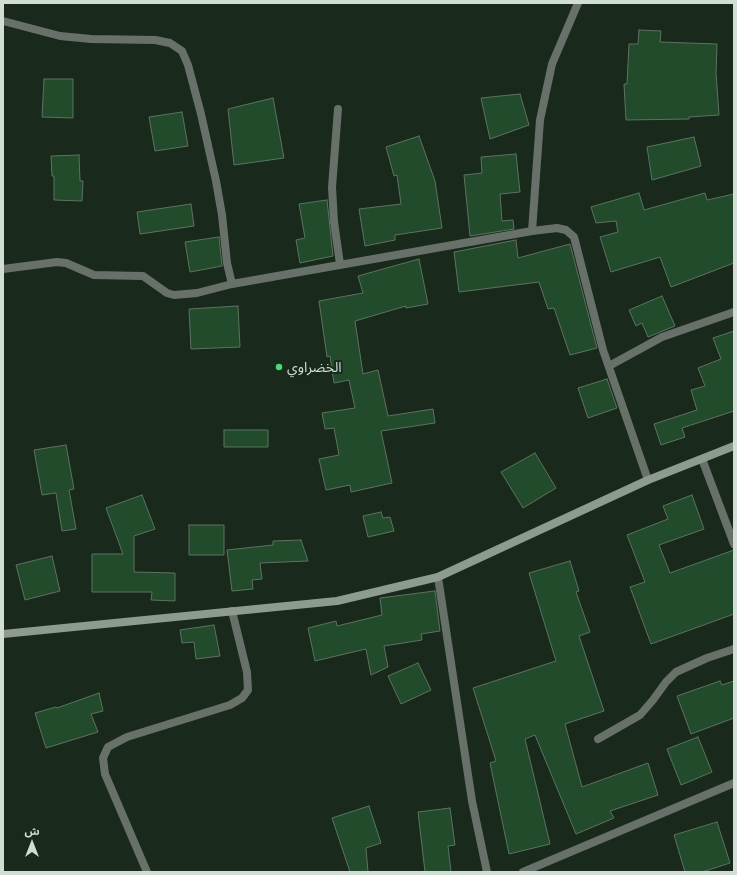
<!DOCTYPE html>
<html>
<head>
<meta charset="utf-8">
<style>
	body { margin:0 }
	#map { position:relative; width:737px; height:875px; overflow:hidden; background:#192a1c; font-family:Barlow,"Noto Sans Arabic",sans-serif }
	canvas { display:block }
	.frame { position:absolute; inset:0; border:4px solid #d2ddd4; pointer-events:none }
	.north { position:absolute; left:12px; top:823px; width:40px; height:40px; -webkit-text-stroke:3px #192a1c; paint-order:stroke; rotate:0deg; font-size:11px; font-weight:700; line-height:16px; text-align:center; color:#d2ddd4 }
	.north::after { content:''; display:block; margin:auto; width:14px; height:18px; background:#d2ddd4; clip-path:polygon(50% 0,100% 100%,50% 72%,0 100%) }
</style>
</head>
<body>
<div id="map">
<canvas width="737" height="875"></canvas>
<div class="frame"></div>
<div class="north">ش</div>
</div>
<script>
const c = document.querySelector('canvas').getContext('2d');
c.lineJoin = 'round';
function fill(path, color) {
  c.fillStyle = color;
  c.fill(path, 'evenodd');
}
function poly(rows) {
  const path = new Path2D();
  for (const r of rows) {
    path.moveTo(r[0], r[1]);
    for (let i = 2; i < r.length; i += 2) path.lineTo(r[i], r[i + 1]);
  }
  return path;
}
function strokePath(path, color, width, dash) {
  c.strokeStyle = color;
  c.lineWidth = width;
  c.lineCap = dash ? 'butt' : 'round';
  c.setLineDash(dash || []);
  c.stroke(path);
}
function label(font, color, halo, rows, align = 'center') {
  c.font = font + ' Barlow,"Noto Sans Arabic",sans-serif';
  c.lineWidth = 4;
  c.setLineDash([]);
  c.textBaseline = 'middle';
  c.strokeStyle = halo;
  c.fillStyle = color;
  for (const [text, x, y, turn = 0] of rows) {
    c.save();
    c.translate(x, y);
    c.rotate((+turn || 0) * Math.PI / 180);
    c.textAlign = isNaN(turn) ? turn : align;
    if (halo) c.strokeText(text, 0, 0);
    c.fillText(text, 0, 0);
    c.restore();
  }
}
const building = poly([
	[639,30,661,31,660,42,717,44,716,73,719,115,689,117,689,119,626,120,624,84,627,84,629,44,638,44,639,30],
	[44,79,73,79,73,118,42,117,44,79],
	[520,94,529,125,490,139,481,98,520,94],
	[273,98,284,158,234,165,228,109,273,98],
	[182,112,188,146,155,151,149,117,182,112],
	[419,136,435,181,442,228,395,235,395,240,365,246,359,209,401,204,397,175,394,176,386,147,419,136],
	[694,137,701,166,652,180,647,147,694,137],
	[516,154,520,192,500,194,502,221,513,220,514,229,470,236,464,175,482,173,481,157,516,154],
	[79,155,80,181,83,181,82,201,54,200,54,176,52,176,51,156,79,155],
	[639,193,644,210,705,193,707,200,734,194,734,263,671,287,660,257,611,272,600,237,618,232,616,221,596,223,591,207,639,193],
	[327,200,333,256,300,263,296,240,305,238,299,204,327,200],
	[191,204,194,226,140,234,137,212,191,204],
	[219,237,222,266,190,272,185,242,219,237],
	[516,240,518,258,570,244,597,348,570,355,554,308,548,309,539,282,459,292,454,252,516,240],
	[419,259,428,304,406,308,406,306,355,321,363,374,378,370,388,416,433,409,435,423,381,431,392,483,351,492,350,485,326,490,319,459,339,455,334,428,325,429,322,413,355,408,349,380,334,383,330,356,327,357,319,301,363,293,358,276,419,259],
	[662,296,675,326,648,337,642,323,636,326,629,310,662,296],
	[238,306,240,347,191,349,189,309,238,306],
	[734,331,734,411,682,428,685,437,661,445,654,424,697,410,691,390,705,386,698,368,721,359,713,338,734,331],
	[607,379,617,408,588,418,578,388,607,379],
	[224,430,268,430,268,447,224,447,224,430],
	[66,445,74,489,69,490,76,529,62,531,56,493,42,495,34,450,66,445],
	[535,453,556,488,523,508,501,472,535,453],
	[142,495,155,529,134,536,134,572,175,573,175,601,151,600,152,592,92,592,92,554,123,554,106,508,142,495],
	[692,495,704,529,659,545,670,573,734,550,734,614,651,644,630,587,645,582,627,535,668,519,663,506,692,495],
	[381,512,383,518,390,517,394,531,368,537,363,516,381,512],
	[189,525,224,525,224,555,189,555,189,525],
	[301,540,308,561,260,563,262,579,252,580,253,589,232,591,227,550,273,545,273,541,301,540],
	[52,556,60,591,25,600,16,565,52,556],
	[570,561,579,591,576,592,590,632,579,636,604,711,565,724,582,787,648,763,658,795,610,811,614,818,576,834,535,735,525,739,550,844,509,854,490,763,496,761,473,688,556,661,529,573,570,561],
	[435,591,440,631,421,634,422,640,384,646,388,667,371,675,366,649,315,661,308,628,336,621,337,626,382,615,380,598,435,591],
	[214,625,220,656,196,659,194,642,182,643,180,630,214,625],
	[418,663,431,690,401,704,388,676,418,663],
	[720,681,722,685,734,681,734,718,691,734,677,696,720,681],
	[99,693,103,711,91,714,98,732,46,748,35,713,56,707,57,708,99,693],
	[698,737,712,772,681,785,667,749,698,737],
	[369,806,381,843,366,848,368,872,350,872,332,818,369,806],
	[450,808,455,845,448,846,451,872,425,872,418,812,450,808],
	[717,822,730,863,702,872,685,872,674,835,717,822]
]);
const street = poly([
	[3,21,60,36,91,39,155,40,170,43,182,51,188,65,201,114,216,181,222,215,227,263,232,284],
	[338,109,332,187,334,222,340,264],
	[532,231,540,120,552,64,578,3],
	[3,269,57,262,66,263,94,275,143,276,167,293,174,295,197,293,232,284,532,231,557,228,566,230,574,237,603,350,648,480],
	[609,366,662,337,734,312],
	[702,459,734,544],
	[438,577,472,801,487,872],
	[598,739,640,715,653,700,666,682,676,672,707,658,734,649],
	[147,872,105,774,103,758,108,747,127,737,230,705,242,698,248,690,247,672,232,611],
	[523,872,734,783]
]);
const secondary = poly([
	[3,634,337,601,438,577,648,480,734,446]
]);
const markers = [
	[279,367,4,"#4cd676"]
];
const poiNames = [
	["الخضراوي",287,367]
];
fill(building, '#224b2c');
strokePath(building, '#5e7261', 1);
strokePath(street, '#687169', 8);
strokePath(secondary, '#8e9c90', 8);
for (const [x, y, r, color] of markers) {
  const dot = new Path2D();
  dot.arc(x, y, r, 0, 2 * Math.PI);
  c.fillStyle = color;
  c.fill(dot);
  strokePath(dot, '#192a1c', 1.5);
}
label('14px', '#d2ddd4', '#192a1c', poiNames, 'left');
</script>
</body>
</html>
